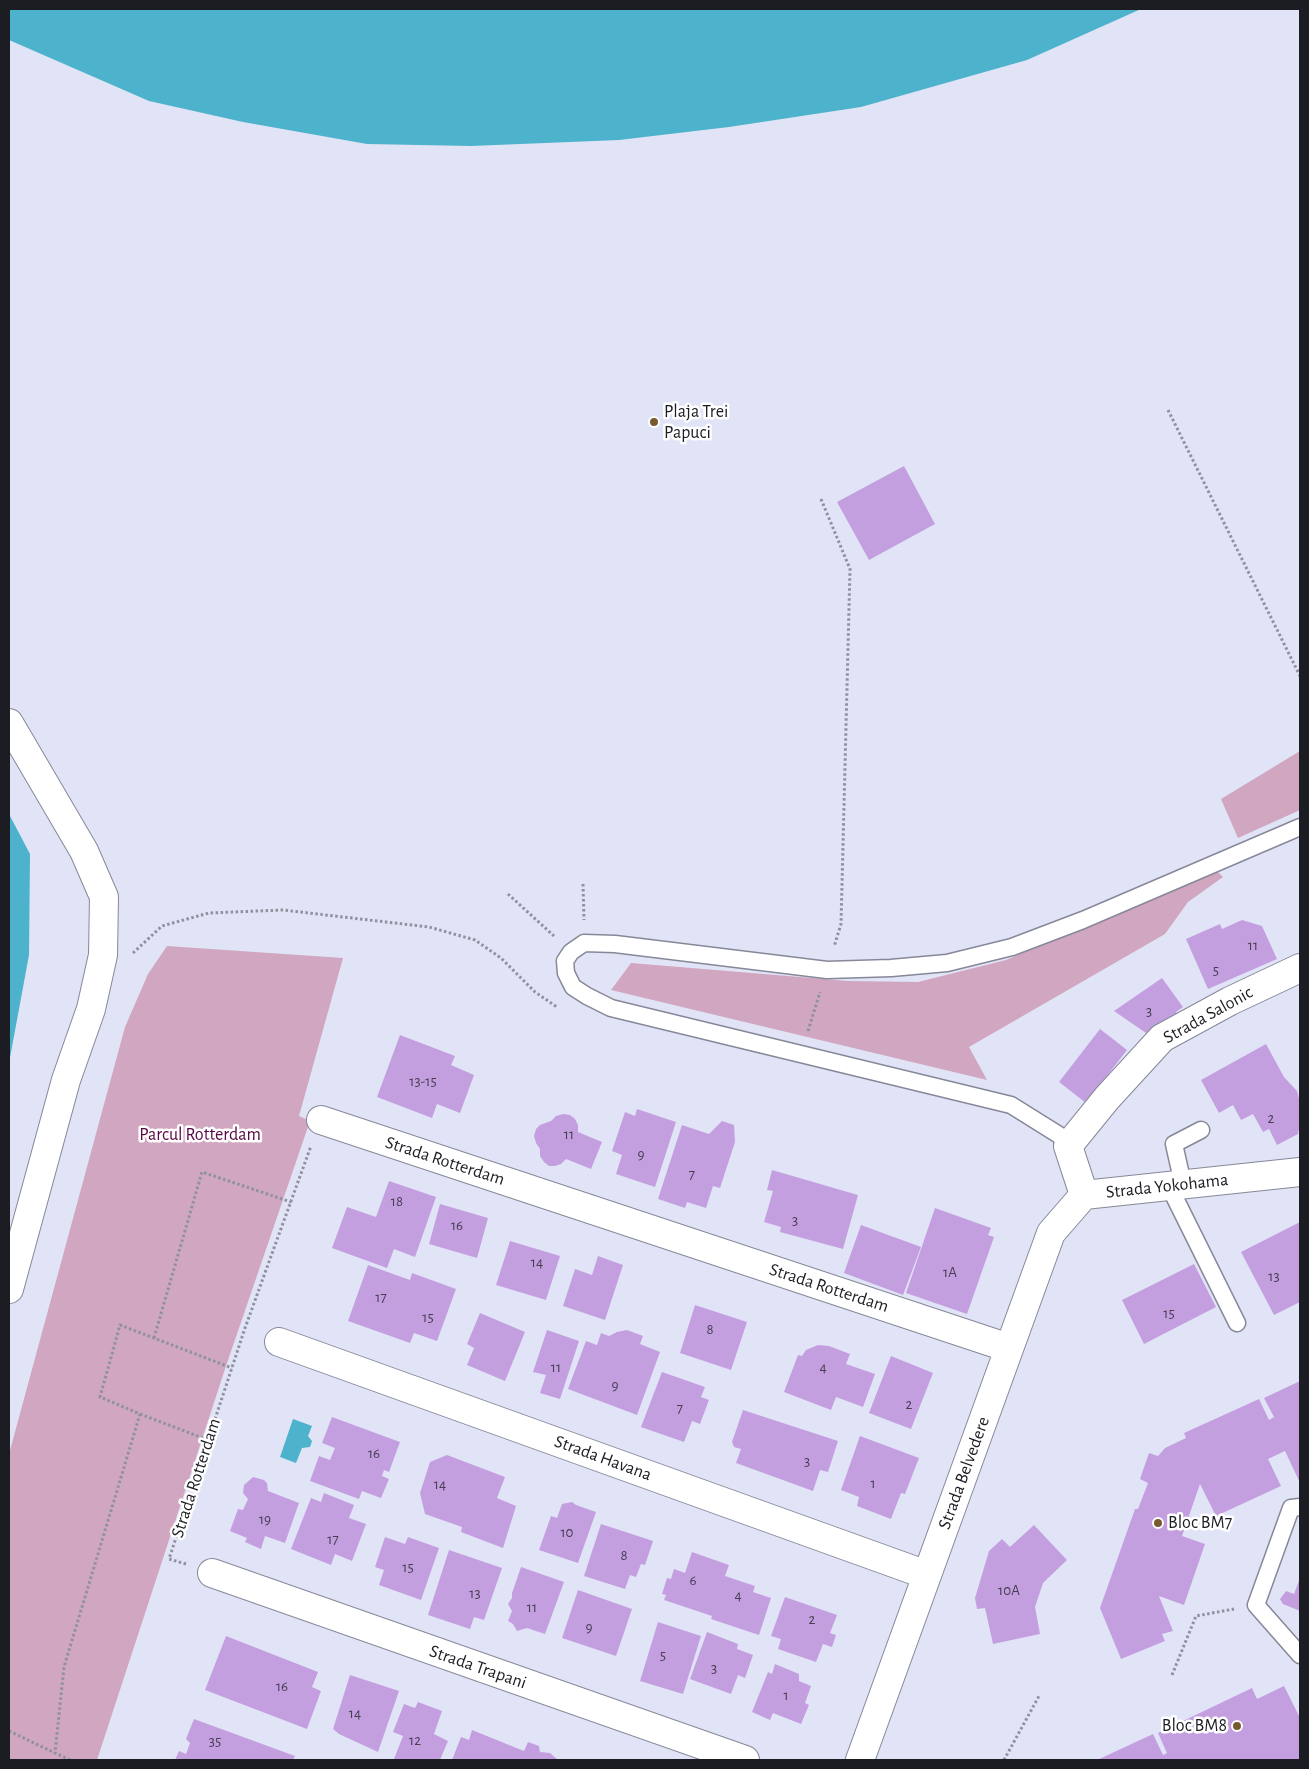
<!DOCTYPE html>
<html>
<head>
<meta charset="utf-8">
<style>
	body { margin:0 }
	#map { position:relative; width:1309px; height:1769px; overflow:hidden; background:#e1e4f6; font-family:"Alegreya Sans",sans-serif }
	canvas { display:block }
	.frame { position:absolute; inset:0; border:10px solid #1c1d23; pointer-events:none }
</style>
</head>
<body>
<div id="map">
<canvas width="1309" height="1769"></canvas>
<div class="frame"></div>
</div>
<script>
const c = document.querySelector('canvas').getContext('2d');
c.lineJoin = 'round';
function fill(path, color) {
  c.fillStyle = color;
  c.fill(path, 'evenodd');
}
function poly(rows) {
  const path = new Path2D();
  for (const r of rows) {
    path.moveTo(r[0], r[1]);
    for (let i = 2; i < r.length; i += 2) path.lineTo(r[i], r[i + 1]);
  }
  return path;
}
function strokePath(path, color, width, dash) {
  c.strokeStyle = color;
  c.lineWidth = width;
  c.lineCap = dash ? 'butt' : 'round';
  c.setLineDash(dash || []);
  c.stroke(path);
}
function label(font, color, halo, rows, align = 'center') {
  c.font = font + ' "Alegreya Sans",sans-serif';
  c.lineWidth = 5;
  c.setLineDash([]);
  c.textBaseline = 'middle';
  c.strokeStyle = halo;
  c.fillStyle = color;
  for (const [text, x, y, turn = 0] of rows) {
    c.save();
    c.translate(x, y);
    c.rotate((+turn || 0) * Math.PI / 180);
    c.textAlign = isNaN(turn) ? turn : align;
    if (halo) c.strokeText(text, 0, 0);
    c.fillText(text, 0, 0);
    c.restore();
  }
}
const green = poly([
	[1300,751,1300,810,1238,838,1221,799],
	[1216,870,1223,877,1188,902,1165,934,969,1047,987,1080,611,990,631,963,848,981,918,982,1006,960],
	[167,946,343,958,299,1116,310,1121,226,1366,97,1760,9,1760,9,1454,125,1027,148,974]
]);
const water = poly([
	[9,9,1141,9,1027,60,861,107,729,127,619,140,471,146,367,144,243,122,149,101,9,40],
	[9,814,30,854,29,955,9,1063],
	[293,1419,312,1426,308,1436,312,1441,310,1447,302,1448,296,1463,280,1457]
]);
const building = poly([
	[904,466,935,524,869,560,837,502],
	[1242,920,1262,926,1277,959,1208,989,1186,939,1220,924,1222,929],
	[1162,978,1183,1007,1176,1012,1181,1019,1151,1041,1146,1033,1114,1011],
	[1100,1029,1127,1050,1086,1103,1059,1082],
	[400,1035,455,1056,451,1065,474,1075,460,1113,437,1104,432,1118,377,1097],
	[1266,1044,1284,1077,1297,1091,1300,1102,1300,1123,1298,1134,1277,1145,1269,1129,1263,1132,1253,1114,1241,1120,1233,1105,1219,1113,1201,1080],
	[637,1109,676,1122,655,1187,616,1174,622,1155,612,1151,625,1112,635,1116],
	[563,1114,570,1115,575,1119,578,1125,578,1132,602,1142,591,1169,566,1159,561,1164,555,1166,549,1166,544,1162,540,1156,540,1149,536,1143,534,1136,536,1129,540,1125,551,1121,556,1116],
	[722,1121,734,1125,735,1142,720,1188,713,1186,706,1208,687,1202,685,1208,658,1199,682,1125,709,1134],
	[772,1170,858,1195,843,1249,780,1232,781,1227,764,1222,773,1191,767,1190],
	[389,1181,436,1197,415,1257,394,1249,387,1268,332,1248,347,1207,376,1217],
	[440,1204,488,1218,477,1258,429,1244],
	[935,1208,991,1228,988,1235,994,1237,967,1314,906,1293],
	[1300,1222,1300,1302,1274,1315,1241,1252],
	[861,1225,921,1247,903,1295,844,1273],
	[510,1241,560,1256,546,1300,496,1285],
	[598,1256,623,1265,605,1320,563,1306,575,1269,592,1275],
	[1194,1264,1216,1307,1144,1344,1122,1300],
	[368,1265,410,1280,412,1273,456,1289,437,1341,414,1333,410,1343,348,1321],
	[695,1305,747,1322,731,1370,680,1353],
	[480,1313,525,1332,505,1381,467,1365,474,1348,467,1344],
	[547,1330,579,1341,560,1399,540,1393,546,1375,533,1372],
	[627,1330,643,1336,640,1344,660,1352,637,1415,568,1389,586,1341,597,1345,601,1333,609,1336,617,1332],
	[818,1345,829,1346,850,1354,846,1364,875,1374,863,1407,836,1397,831,1410,784,1392,798,1355,802,1356,806,1350],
	[891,1356,933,1373,911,1429,869,1413],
	[662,1372,705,1387,701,1397,709,1400,700,1424,692,1421,684,1442,641,1427],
	[1300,1381,1300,1483,1285,1451,1268,1459,1281,1486,1216,1516,1200,1484,1182,1536,1205,1544,1184,1605,1159,1596,1173,1631,1162,1634,1165,1641,1121,1659,1100,1608,1135,1509,1138,1509,1148,1483,1140,1479,1149,1453,1158,1456,1165,1448,1186,1438,1184,1433,1259,1399,1269,1420,1274,1417,1264,1398],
	[743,1410,838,1441,828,1472,820,1470,813,1491,736,1463,741,1449,734,1447,732,1442],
	[332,1417,400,1442,389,1472,384,1470,382,1476,389,1479,381,1498,362,1491,359,1499,310,1481,319,1456,330,1460,335,1448,322,1443],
	[860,1436,919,1458,905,1494,901,1493,891,1519,857,1506,859,1497,841,1490],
	[447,1455,505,1477,497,1498,516,1506,503,1548,461,1532,462,1527,425,1514,420,1493,430,1462],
	[253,1477,264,1480,267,1483,268,1491,299,1503,285,1543,265,1536,261,1549,245,1542,247,1538,230,1531,238,1509,243,1510,248,1499,243,1493,244,1485],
	[324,1493,354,1505,349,1518,366,1524,352,1561,335,1554,331,1565,291,1549,311,1498,321,1502],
	[572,1502,576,1505,596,1512,578,1563,539,1550,551,1516,557,1518,562,1504],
	[601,1524,653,1541,645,1565,641,1564,636,1577,630,1575,625,1589,584,1576],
	[1034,1525,1067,1560,1043,1583,1035,1607,1040,1634,993,1644,985,1608,977,1609,975,1598,989,1551,1002,1539,1010,1547],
	[385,1537,405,1544,408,1537,439,1548,421,1600,379,1585,384,1570,375,1567],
	[449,1550,502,1568,484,1620,474,1617,470,1629,428,1615],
	[692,1552,729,1565,725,1576,755,1586,753,1592,771,1598,759,1635,711,1619,712,1616,664,1600,666,1595,662,1594,667,1578,671,1579,674,1569,685,1573],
	[521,1567,564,1582,545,1634,527,1628,517,1631,513,1624,508,1621,512,1611,508,1604,512,1598,512,1593],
	[1300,1578,1300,1611,1283,1604,1280,1599,1286,1591,1294,1594],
	[578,1590,632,1609,616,1656,562,1638],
	[785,1597,837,1615,830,1633,836,1635,832,1647,823,1644,816,1662,778,1649,781,1639,771,1636],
	[658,1622,701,1636,683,1694,640,1681],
	[707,1632,738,1644,737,1649,753,1655,745,1678,738,1675,731,1694,690,1679],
	[226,1636,318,1672,312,1687,321,1691,307,1729,205,1690],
	[775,1664,799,1674,799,1681,811,1686,805,1703,809,1705,801,1724,773,1713,770,1720,752,1712,768,1672,772,1674],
	[350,1675,399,1691,378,1752,339,1734,333,1729],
	[1284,1686,1300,1718,1300,1760,1097,1760,1153,1734,1163,1755,1167,1753,1158,1733,1252,1688,1257,1699],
	[418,1702,442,1711,434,1734,448,1741,440,1760,394,1759,403,1736,393,1732,404,1704,415,1708],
	[194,1719,295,1756,293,1760,175,1760,179,1751,186,1754,190,1743,186,1739],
	[472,1730,524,1751,528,1742,539,1746,540,1752,550,1753,558,1760,452,1760,461,1737,469,1740]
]);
const path = poly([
	[1168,410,1300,676],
	[821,499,850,569,841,924,834,947],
	[583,884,584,920],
	[508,894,554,936],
	[133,953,162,926,209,913,283,910,429,927,475,940,501,958,535,992,557,1007],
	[808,1031,820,992],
	[154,1338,202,1172,291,1202],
	[140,1414,208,1440],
	[186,1564,169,1559,245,1328,311,1146],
	[1172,1675,1196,1616,1234,1609],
	[9,1731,55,1753],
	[70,1760,55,1753,64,1667,140,1414,100,1397,120,1325,232,1368],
	[1004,1760,1039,1696]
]);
const lane = poly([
	[1068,1146,1059,1135,1011,1105,611,1008,587,996,573,987,566,973,565,961,571,952,584,943,615,944,827,970,891,968,947,963,1012,947,1083,920,1300,827],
	[1183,1184,1174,1144,1201,1130],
	[1169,1186,1237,1323],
	[1300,1507,1291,1508,1256,1605,1300,1655]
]);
const street = poly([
	[9,723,84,851,104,897,103,955,91,1009,66,1080,9,1289],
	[1300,968,1230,1001,1162,1038,1107,1098,1068,1146,1084,1195,1300,1172],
	[321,1120,1009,1348],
	[279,1342,927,1575],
	[212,1573,745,1760],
	[860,1760,1051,1233,1084,1195]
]);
const markers = [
	[654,422,5,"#795a2f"],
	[1158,1523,5,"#795a2f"],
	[1237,1726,5,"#795a2f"]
];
const numberNames = [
	["11",1253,945],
	["5",1216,970],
	["3",1149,1011],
	["13-15",423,1081],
	["2",1271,1118],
	["11",569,1134],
	["9",641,1154],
	["7",692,1174],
	["18",397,1201],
	["3",795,1220],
	["16",457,1225],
	["14",537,1262],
	["1A",950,1272],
	["13",1274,1276],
	["17",381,1297],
	["15",1169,1313],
	["15",428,1317],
	["8",710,1329],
	["11",556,1367],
	["4",823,1367],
	["9",615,1385],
	["2",909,1404],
	["7",680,1408],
	["16",374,1453],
	["3",807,1461],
	["1",873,1483],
	["14",440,1484],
	["19",265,1519],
	["10",567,1532],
	["17",333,1539],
	["8",624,1555],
	["15",408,1567],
	["6",693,1580],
	["10A",1009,1590],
	["13",475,1593],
	["4",738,1595],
	["11",532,1607],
	["2",812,1619],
	["9",589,1627],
	["5",663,1655],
	["3",714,1668],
	["16",282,1686],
	["1",786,1695],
	["14",355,1713],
	["12",415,1740],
	["35",215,1741]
];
const poiNames = [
	["Plaja Trei",664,412],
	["Papuci",664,433],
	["Bloc BM7",1168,1523],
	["Bloc BM8",1227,1726,"right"]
];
const streetNames = [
	["Strada Salonic",1208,1015,-29],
	["Strada Rotterdam",445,1161,18],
	["Strada Yokohama",1167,1186,-6],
	["Strada Rotterdam",829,1288,18],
	["Strada Havana",603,1458,20],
	["Strada Belvedere",964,1473,-70],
	["Strada Rotterdam",196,1478,-72],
	["Strada Trapani",478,1667,19]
];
const parkNames = [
	["Parcul Rotterdam",200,1135]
];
fill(green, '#d0a6c0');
fill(water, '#4db2cb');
fill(building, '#c49fe0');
strokePath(lane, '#868899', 19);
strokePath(street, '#868899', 30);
strokePath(path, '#8f919e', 3, [2.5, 2.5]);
strokePath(lane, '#fff', 16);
strokePath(street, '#fff', 28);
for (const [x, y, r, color] of markers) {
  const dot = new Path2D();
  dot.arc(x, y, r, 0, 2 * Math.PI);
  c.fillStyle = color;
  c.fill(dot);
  strokePath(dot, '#fff', 2);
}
label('15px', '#463e52', null, numberNames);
label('18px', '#1c1d23', '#fff', poiNames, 'left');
label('18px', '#1c1d23', '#fff', streetNames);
label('18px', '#580644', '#fff', parkNames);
</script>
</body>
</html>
